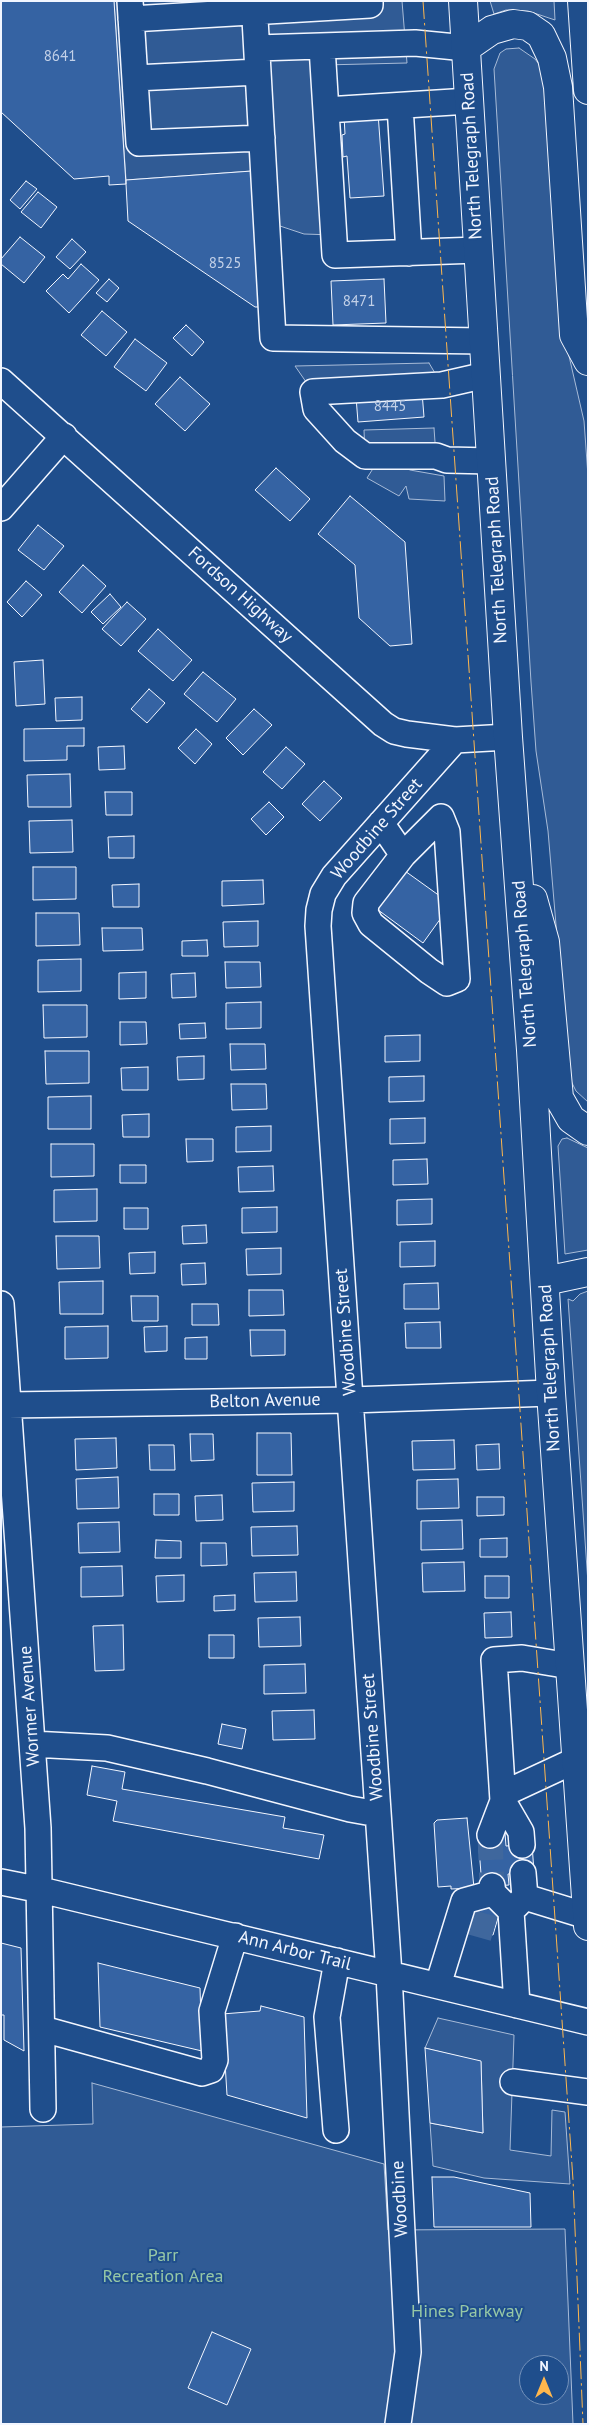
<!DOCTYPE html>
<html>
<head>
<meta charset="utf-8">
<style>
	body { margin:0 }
	#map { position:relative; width:589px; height:2425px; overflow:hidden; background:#1f4e8c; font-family:"PT Sans",sans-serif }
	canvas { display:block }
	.frame { position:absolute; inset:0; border:2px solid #f2f6ff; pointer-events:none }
	.north { position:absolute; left:519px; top:2355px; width:50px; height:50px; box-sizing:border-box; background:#1f4e8c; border:1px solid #7391ba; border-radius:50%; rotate:0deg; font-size:14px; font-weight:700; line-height:20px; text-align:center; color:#f2f6ff }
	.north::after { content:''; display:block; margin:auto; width:18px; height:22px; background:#ffb74d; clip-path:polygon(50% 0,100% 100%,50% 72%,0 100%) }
</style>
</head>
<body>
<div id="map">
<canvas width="589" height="2425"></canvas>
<div class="frame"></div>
<div class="north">N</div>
</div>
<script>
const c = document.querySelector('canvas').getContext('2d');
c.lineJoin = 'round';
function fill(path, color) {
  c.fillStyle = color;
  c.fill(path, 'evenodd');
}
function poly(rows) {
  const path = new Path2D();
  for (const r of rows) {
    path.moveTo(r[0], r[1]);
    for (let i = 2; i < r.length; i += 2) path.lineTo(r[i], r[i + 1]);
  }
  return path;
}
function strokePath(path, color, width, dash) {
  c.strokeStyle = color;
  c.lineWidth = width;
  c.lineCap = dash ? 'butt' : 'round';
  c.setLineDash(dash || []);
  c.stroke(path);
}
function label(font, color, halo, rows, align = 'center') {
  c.font = font + ' "PT Sans",sans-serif';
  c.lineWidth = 4;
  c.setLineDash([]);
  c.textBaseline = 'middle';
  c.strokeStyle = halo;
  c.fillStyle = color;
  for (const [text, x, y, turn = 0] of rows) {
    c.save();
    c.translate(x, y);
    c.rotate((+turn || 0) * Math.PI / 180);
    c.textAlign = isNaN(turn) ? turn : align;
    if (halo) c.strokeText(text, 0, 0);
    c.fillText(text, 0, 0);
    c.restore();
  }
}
const built = poly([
	[114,1,402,1,407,63,323,65,334,235,304,234,268,222,252,171,126,180,114,1],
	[490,1,554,1,555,20,528,11,506,10,494,14,490,1],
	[519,48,535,59,541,67,547,82,566,343,584,421,588,476,588,1102,576,1091,569,1077,548,831,536,751,531,682,494,69,500,53,506,49,519,48],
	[429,363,442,385,313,392,295,366,429,363],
	[434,428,436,456,383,456,410,470,444,476,445,501,409,499,406,486,399,496,367,478,381,456,365,456,364,430,434,428],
	[567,1138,588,1148,588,1250,565,1254,558,1146,562,1139,567,1138],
	[588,1291,588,1583,568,1299,573,1301,580,1294,588,1291],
	[438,2018,514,2035,510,2150,551,2156,552,2110,565,2112,570,2184,484,2178,433,2166,430,2123,483,2133,481,2062,425,2048,438,2018],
	[92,2083,384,2164,388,2230,565,2229,573,2424,1,2424,1,2127,93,2124,92,2083],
	[529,2365,559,2365,559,2395,529,2395,529,2365]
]);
const building = poly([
	[1,1,114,1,126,184,109,185,109,176,74,179,1,112,1,1],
	[378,113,384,196,350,198,347,156,343,157,342,135,345,134,344,116,378,113],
	[252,171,262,307,255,307,128,221,126,184,126,180,252,171],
	[26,181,37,189,20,209,10,200,26,181],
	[38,192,57,207,41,228,21,212,38,192],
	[20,237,45,257,24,283,1,264,1,259,20,237],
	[72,239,86,252,70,269,56,257,72,239],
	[81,264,99,280,69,313,46,291,63,274,68,279,81,264],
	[109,279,119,288,107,302,96,293,109,279],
	[384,279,386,323,333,325,331,281,384,279],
	[102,311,127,332,106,356,81,335,102,311],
	[186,325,204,342,192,356,173,338,186,325],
	[135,339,167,363,146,391,114,367,135,339],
	[180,377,210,404,185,431,155,404,180,377],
	[422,392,424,417,358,422,356,397,422,392],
	[276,468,310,499,290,521,255,490,276,468],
	[350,496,405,542,412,644,390,646,359,618,355,565,318,534,350,496],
	[38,525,64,546,44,570,18,550,38,525],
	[83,565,106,586,82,613,59,592,83,565],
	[26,581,42,595,22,617,7,602,26,581],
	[110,594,121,607,103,624,91,612,110,594],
	[127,602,146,619,121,646,102,629,127,602],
	[158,629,192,660,173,681,138,651,158,629],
	[43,660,45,704,16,706,14,662,43,660],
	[203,672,236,699,217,722,184,694,203,672],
	[149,689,165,703,147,723,131,709,149,689],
	[82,697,82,720,56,721,55,698,82,697],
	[254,709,272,725,243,755,226,738,254,709],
	[84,728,84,746,67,746,67,760,24,761,24,729,84,728],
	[196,729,212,744,195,764,178,748,196,729],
	[124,746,125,769,99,770,98,747,124,746],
	[286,747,305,764,282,789,263,772,286,747],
	[70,774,71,807,28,807,27,775,70,774],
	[324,781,342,798,320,821,302,804,324,781],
	[105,792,132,792,132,815,106,815,105,792],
	[269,802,284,817,266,835,251,819,269,802],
	[72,820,73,852,30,853,29,821,72,820],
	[134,836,134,858,109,858,108,837,134,836],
	[398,866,451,904,423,943,370,904,398,866],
	[33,867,76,867,76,899,33,900,33,867],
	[263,880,264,904,222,906,222,881,263,880],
	[139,884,139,907,113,907,112,885,139,884],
	[36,913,79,913,80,945,36,946,36,913],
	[258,921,258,946,224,947,223,922,258,921],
	[102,928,142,928,143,950,103,951,102,928],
	[207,940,208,956,182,956,182,941,207,940],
	[81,959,81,991,38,992,38,960,81,959],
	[225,962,260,962,261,987,226,988,225,962],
	[146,972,146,998,119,999,119,973,146,972],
	[195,973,196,997,172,998,171,974,195,973],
	[261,1002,261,1028,226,1029,226,1003,261,1002],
	[43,1005,87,1005,87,1037,44,1038,43,1005],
	[120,1022,146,1022,147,1044,120,1045,120,1022],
	[205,1023,206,1038,180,1039,179,1024,205,1023],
	[420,1035,420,1061,385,1062,385,1036,420,1035],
	[230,1044,265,1044,266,1069,231,1070,230,1044],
	[45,1051,89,1051,89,1083,46,1084,45,1051],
	[204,1056,204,1079,178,1080,177,1057,204,1056],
	[148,1067,148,1090,122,1090,121,1068,148,1067],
	[424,1076,424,1101,389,1102,389,1077,424,1076],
	[231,1084,266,1084,267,1109,232,1110,231,1084],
	[91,1096,91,1129,48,1129,48,1097,91,1096],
	[149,1114,149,1137,123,1137,122,1115,149,1114],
	[425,1118,425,1143,390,1144,390,1119,425,1118],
	[271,1126,271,1151,236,1152,236,1127,271,1126],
	[186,1139,213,1139,213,1161,187,1162,186,1139],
	[51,1144,94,1144,94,1176,51,1177,51,1144],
	[427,1159,428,1184,393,1185,393,1160,427,1159],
	[120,1165,146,1165,146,1183,120,1183,120,1165],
	[273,1166,274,1191,239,1192,238,1167,273,1166],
	[97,1189,97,1221,54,1222,54,1190,97,1189],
	[432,1199,432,1224,397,1225,397,1200,432,1199],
	[277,1207,277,1232,242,1233,242,1208,277,1207],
	[124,1208,148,1208,148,1229,124,1229,124,1208],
	[206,1225,207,1243,183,1244,182,1226,206,1225],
	[56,1236,99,1236,100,1268,57,1269,56,1236],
	[435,1241,435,1266,400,1267,400,1242,435,1241],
	[281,1248,281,1274,247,1275,246,1249,281,1248],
	[155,1252,155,1273,130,1274,129,1253,155,1252],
	[205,1263,206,1284,182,1285,181,1264,205,1263],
	[103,1281,103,1314,60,1314,59,1282,103,1281],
	[438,1283,439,1309,404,1309,404,1284,438,1283],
	[249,1290,283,1290,284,1315,249,1316,249,1290],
	[131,1296,158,1296,158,1321,132,1321,131,1296],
	[192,1304,218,1304,219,1325,192,1325,192,1304],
	[440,1322,441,1348,406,1348,405,1323,440,1322],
	[108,1326,108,1358,65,1359,65,1327,108,1326],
	[167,1326,167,1351,145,1352,144,1327,167,1326],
	[250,1330,285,1330,285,1355,251,1356,250,1330],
	[207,1337,207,1359,185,1359,185,1338,207,1337],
	[257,1433,291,1433,292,1475,257,1475,257,1433],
	[190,1434,213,1434,214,1460,191,1461,190,1434],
	[116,1438,117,1468,76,1470,75,1439,116,1438],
	[454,1440,455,1469,413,1470,412,1441,454,1440],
	[499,1444,500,1469,477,1470,476,1445,499,1444],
	[149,1445,174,1445,175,1470,150,1470,149,1445],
	[118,1477,119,1508,77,1509,76,1479,118,1477],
	[458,1479,459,1508,417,1509,417,1480,458,1479],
	[294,1482,294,1511,253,1512,252,1483,294,1482],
	[154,1494,179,1494,179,1515,154,1515,154,1494],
	[222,1495,223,1520,196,1521,195,1496,222,1495],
	[477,1497,504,1497,504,1515,477,1516,477,1497],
	[462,1520,463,1549,421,1550,421,1521,462,1520],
	[119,1522,120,1552,79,1553,78,1523,119,1522],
	[297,1526,298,1555,252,1556,251,1527,297,1526],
	[507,1538,507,1557,480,1557,480,1539,507,1538],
	[156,1540,181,1541,181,1558,155,1558,156,1540],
	[201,1543,226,1543,227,1565,201,1566,201,1543],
	[464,1562,465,1591,423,1592,422,1563,464,1562],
	[122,1566,123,1596,81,1597,81,1567,122,1566],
	[296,1572,297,1601,255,1602,254,1573,296,1572],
	[184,1575,184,1601,157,1602,156,1576,184,1575],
	[485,1576,509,1576,509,1598,485,1598,485,1576],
	[235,1595,235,1610,214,1611,214,1596,235,1595],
	[511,1612,512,1637,485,1638,484,1613,511,1612],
	[300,1617,301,1646,259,1647,258,1618,300,1617],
	[123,1625,124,1670,95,1671,93,1626,123,1625],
	[209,1635,234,1635,234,1658,209,1658,209,1635],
	[305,1664,306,1693,264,1694,264,1665,305,1664],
	[314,1710,315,1739,273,1740,272,1711,314,1710],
	[222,1724,246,1729,242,1749,218,1744,222,1724],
	[92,1766,125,1772,122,1789,285,1817,283,1828,324,1835,319,1859,113,1821,117,1801,87,1795,92,1766],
	[467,1818,474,1888,451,1889,451,1886,438,1887,434,1823,437,1820,467,1818],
	[505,1833,506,1846,532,1844,534,1872,508,1874,509,1885,482,1887,478,1835,505,1833],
	[475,1904,500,1911,493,1935,468,1929,475,1904],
	[1,1943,21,1948,24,2051,4,2040,4,2015,1,2015,1,1943],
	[98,1963,200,1988,202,2051,100,2027,98,1963],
	[261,2006,304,2017,307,2118,227,2095,222,2014,260,2011,261,2006],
	[425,2048,481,2061,483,2133,430,2123,425,2048],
	[432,2177,454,2177,530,2193,531,2227,434,2227,432,2177],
	[212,2332,251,2349,227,2405,188,2388,212,2332]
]);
const minorTunnel = poly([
	[490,1835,492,1886],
	[470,1922,495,1929]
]);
const minor = poly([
	[130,1,139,143,262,138],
	[254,1,273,338,484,341],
	[131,19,370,5,370,1],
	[322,47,335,255,478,250],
	[257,48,415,43,466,48],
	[135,78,258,72],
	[400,106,409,253],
	[326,110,469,101],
	[486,375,442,385,313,392,316,409,345,441,365,456,436,456,447,460,491,461],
	[1,381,383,724,394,731,407,734,455,740,508,737],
	[1,508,64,436],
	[381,823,403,855,441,817,447,832,457,979,447,983,429,971,371,924,365,913,366,903,403,855],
	[1,1304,38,1828,43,2109],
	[8,1405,351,1400,551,1393],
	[32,1744,107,1748,207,1771,350,1809,378,1814],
	[503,1794,576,1760],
	[503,1801,521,1832,522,1845],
	[490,1835,503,1801,494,1660,522,1658,570,1666],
	[1,1882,41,1890,588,2022],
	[493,1893,511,1911,517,2005],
	[525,1897,587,1916],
	[513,1909,525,1897,523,1873],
	[438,1985,464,1901,493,1893,492,1886],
	[43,2029,202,2073,211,2070,215,2060,212,2011,235,1936],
	[513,2082,588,2092],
	[336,2130,327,2017,337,1961],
	[398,2424,408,2352,389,1974,318,926,319,910,323,894,334,876,455,740]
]);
const major = poly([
	[463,1,508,737,531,1050,551,1393,588,1926],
	[582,1,588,90],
	[466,48,492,30,513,24,528,26,541,35,552,58,558,87,574,335,588,361],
	[533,899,545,942,559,1098,571,1119,588,1131],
	[545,1281,588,1272]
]);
const power = poly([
	[423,1,573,2180,583,2424]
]);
const numberNames = [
	["8641",60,57],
	["8525",225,264],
	["8471",359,302],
	["8445",390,407]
];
const streetNames = [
	["North Telegraph Road",472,156,-93],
	["North Telegraph Road",497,560,-93],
	["Fordson Highway",240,595,42],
	["Woodbine Street",377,829,-49],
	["North Telegraph Road",525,964,-94],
	["Woodbine Street",346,1332,-94],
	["North Telegraph Road",550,1368,-93],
	["Belton Avenue",265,1401,-1],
	["Wormer Avenue",30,1706,-94],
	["Woodbine Street",373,1737,-94],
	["Ann Arbor Trail",295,1951,14],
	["Woodbine",400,2199,-93]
];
const parkNames = [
	["Parr",163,2256],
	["Recreation Area",163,2277],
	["Hines Parkway",467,2312]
];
fill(built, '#305b95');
strokePath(built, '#a8bbd7', 1);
fill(building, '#3563a3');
strokePath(building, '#f2f6ff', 1);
strokePath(minorTunnel, '#3f679d', 25, [25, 12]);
strokePath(minor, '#f2f6ff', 28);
strokePath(major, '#f2f6ff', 30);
strokePath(minor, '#1f4e8c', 25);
strokePath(major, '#1f4e8c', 28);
strokePath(power, '#ffb74d', 1, [18, 4, 2.5, 4]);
label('15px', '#c3d1e8', null, numberNames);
label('18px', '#f2f6ff', '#1f4e8c', streetNames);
label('18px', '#97c8a6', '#1f4e8c', parkNames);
</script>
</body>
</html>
